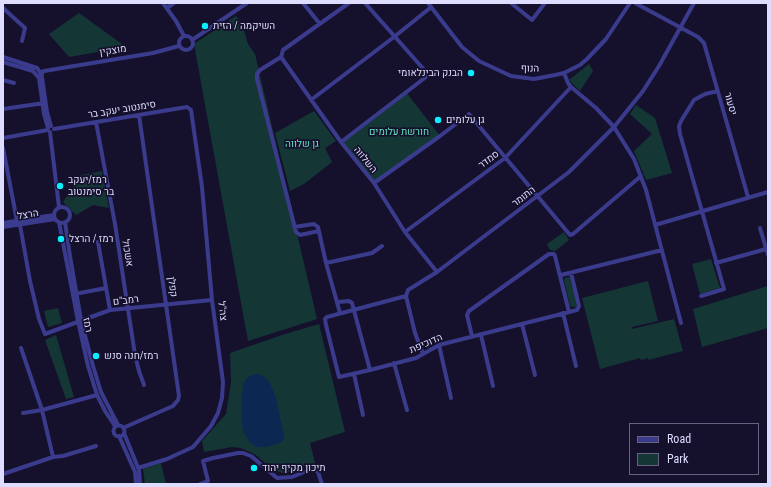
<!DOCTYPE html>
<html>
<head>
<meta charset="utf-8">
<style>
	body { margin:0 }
	#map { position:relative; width:771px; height:487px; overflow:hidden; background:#15112d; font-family:"Roboto Condensed",sans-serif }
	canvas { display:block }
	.frame { position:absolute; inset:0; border:4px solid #dfddff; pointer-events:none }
	.legend { position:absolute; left:629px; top:423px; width:130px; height:52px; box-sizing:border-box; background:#15112d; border:1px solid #666381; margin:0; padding:5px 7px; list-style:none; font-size:12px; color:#dfddff }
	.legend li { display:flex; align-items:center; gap:8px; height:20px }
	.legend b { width:20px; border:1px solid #666381 }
</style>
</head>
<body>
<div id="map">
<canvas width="771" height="487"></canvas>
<div class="frame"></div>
<ul class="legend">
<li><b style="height:5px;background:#3b3b8d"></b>Road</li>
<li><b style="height:11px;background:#143735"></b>Park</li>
</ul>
</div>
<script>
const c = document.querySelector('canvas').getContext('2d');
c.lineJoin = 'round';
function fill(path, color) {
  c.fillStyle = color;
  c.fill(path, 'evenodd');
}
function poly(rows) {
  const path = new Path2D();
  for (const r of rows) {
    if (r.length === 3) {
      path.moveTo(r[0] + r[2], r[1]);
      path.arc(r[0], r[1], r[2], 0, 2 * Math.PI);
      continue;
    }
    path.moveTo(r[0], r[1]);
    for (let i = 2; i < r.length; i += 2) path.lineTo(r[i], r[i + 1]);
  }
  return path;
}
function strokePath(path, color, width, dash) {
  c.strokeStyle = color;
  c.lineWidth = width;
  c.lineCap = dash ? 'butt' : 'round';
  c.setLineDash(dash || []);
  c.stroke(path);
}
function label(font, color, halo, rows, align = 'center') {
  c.font = font + ' "Roboto Condensed",Heebo,sans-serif';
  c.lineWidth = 3.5;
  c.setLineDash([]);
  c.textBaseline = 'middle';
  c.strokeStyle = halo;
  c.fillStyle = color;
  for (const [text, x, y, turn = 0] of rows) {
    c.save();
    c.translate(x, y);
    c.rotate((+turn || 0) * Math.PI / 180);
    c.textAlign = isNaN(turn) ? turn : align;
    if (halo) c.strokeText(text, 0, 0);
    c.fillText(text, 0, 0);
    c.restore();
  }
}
const green = poly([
	[79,13,126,47,69,57,49,34],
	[236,16,242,24,248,44,255,54,317,319,248,341,194,44],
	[589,64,593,71,580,91,569,80],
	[406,92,440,136,374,183,341,142],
	[636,105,655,118,672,173,646,180,634,151,652,134,630,114],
	[314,111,336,141,325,148,332,162,304,184,290,191,275,133],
	[102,171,109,208,93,205,76,215,63,202,73,187,71,177],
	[564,232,569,240,555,251,550,250,547,244],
	[711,259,720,288,700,294,692,264],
	[569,277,570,278,577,304,576,307,574,307,570,306,564,280,565,278],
	[648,281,658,321,632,327,632,329,674,319,683,351,648,360,648,358,641,360,640,358,600,369,582,298],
	[768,286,768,328,702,347,693,309],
	[58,308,62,323,48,327,44,311],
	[319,324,345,432,310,443,315,463,294,471,283,473,272,469,256,455,241,448,232,447,204,452,202,441,226,414,231,383,230,353,282,335],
	[56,335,74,397,66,399,45,340],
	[161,463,166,484,145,484,143,469]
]);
const water = poly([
	[259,374,267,379,270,383,276,398,284,436,284,439,280,443,267,447,256,447,250,443,243,431,242,423,242,395,244,382,247,378,252,375]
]);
const minor = poly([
	[163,3,176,21,184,36],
	[303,3,320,24],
	[428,3,462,47,479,61,511,76,534,79,555,75,564,73,580,65,587,59,606,39,630,3],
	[511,3,532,20,545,3],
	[635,3,698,37,704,43,748,197],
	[3,8,25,28,22,41],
	[167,8,174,3],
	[186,43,7],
	[192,40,247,3],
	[3,57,37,68,42,75],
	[281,57,341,142,374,183,405,232,437,272],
	[281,57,260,70,257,74,257,79,296,232,300,235,319,231],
	[281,57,283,50,349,3],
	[3,62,33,71,39,78],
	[564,73,568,83,571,87,596,108,614,127,634,159,646,190,681,323],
	[42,77,47,112,51,126],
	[3,80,14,83],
	[311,100,394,37,430,8],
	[3,109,44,103],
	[96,122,115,224,135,355,139,371,144,385],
	[48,128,44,114,39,78,41,73,44,71,153,53,179,46],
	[54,129,187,107,191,110,202,187,212,300,223,382,222,398,218,413,211,426,193,447,167,459,138,468],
	[50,132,59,207],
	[3,138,48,130],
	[341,142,426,77,427,73,365,3],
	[3,148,17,221],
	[374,183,440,136,469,114,570,235,573,234,641,176],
	[62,215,8],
	[59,222,78,321,88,366,97,395,105,411,115,426],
	[65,222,70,256,81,320,93,366,101,392,118,425],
	[3,223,54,215],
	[20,225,30,281,39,319,45,334,110,310,212,300],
	[655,225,768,192],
	[3,227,55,219],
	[294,227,314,224,318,227,326,263,340,313],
	[760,228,768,255],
	[405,232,505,158,571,87],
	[98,242,110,310],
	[326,263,372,253,382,246],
	[716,263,766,249],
	[561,275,662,250],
	[75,294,106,288],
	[406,296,415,333,423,354],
	[701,296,724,289,680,134,679,126,681,121,694,100,705,94,718,91],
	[338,302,349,301,352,303,370,370,416,358,439,345,577,310,579,306,571,273],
	[563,313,576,366],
	[522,324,535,375],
	[481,335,493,386],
	[472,336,467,315,469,311,549,254,554,254,555,256,569,312],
	[439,345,451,398],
	[21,348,42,410,53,457],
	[394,363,407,410],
	[370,370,339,377,326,325,325,319,327,317,406,296,408,290,437,272,569,172,614,127,643,91,659,66,694,3],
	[354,374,363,415],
	[23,413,42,410,97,395],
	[119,431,5.5],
	[123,428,173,406,178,400,179,396,139,115],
	[124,433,139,470,140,484],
	[119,436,135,472,136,484],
	[3,474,53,457,63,456,96,446],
	[200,484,208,481,203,461,213,458,238,453,243,453,251,456,277,478,292,477,314,468,318,472,322,484]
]);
const markers = [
	[205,26,4,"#09efff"],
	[471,73,4,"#09efff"],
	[438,120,4,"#09efff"],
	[60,186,4,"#09efff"],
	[61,239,4,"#09efff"],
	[96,356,4,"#09efff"],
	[254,468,4,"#09efff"]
];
const poiNames = [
	["השיקמה / הזית",213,26],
	["הבנק הבינלאומי",463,73,"right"],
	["גן עלומים",446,120],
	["רמז/יעקב",68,180],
	["בר סימנטוב",68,192],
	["רמז / הרצל",69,239],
	["רמז/חנה סנש",104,356],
	["תיכון מקיף יהוד",262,468]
];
const streetNames = [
	["מוצקין",113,51,-9],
	["הנוף",530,69,1],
	["יסעור",730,104,74],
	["סימנטוב יעקב בר",122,110,-9],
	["השלווה",365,160,51],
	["סמדר",489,160,-37],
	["התומר",524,197,-37],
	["הרצל",28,215,-10],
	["אשכול",127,253,81],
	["קפלן",172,287,82],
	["רמב\"ם",126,301,-7],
	["צה\"ל",222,311,83],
	["רמז",87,325,78],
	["הדוכיפת",426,344,-23]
];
const parkNames = [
	["חורשת עלומים",399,132],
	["גן שלווה",302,144]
];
fill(green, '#143735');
fill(water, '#0c2751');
strokePath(minor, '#3b3b8d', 4);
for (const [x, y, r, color] of markers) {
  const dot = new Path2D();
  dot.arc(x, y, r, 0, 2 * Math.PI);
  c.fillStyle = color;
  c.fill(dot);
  strokePath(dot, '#15112d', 1.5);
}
label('10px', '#dfddff', '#15112d', poiNames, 'left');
label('10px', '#dfddff', '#15112d', streetNames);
label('10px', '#63e4c0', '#15112d', parkNames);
</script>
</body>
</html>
